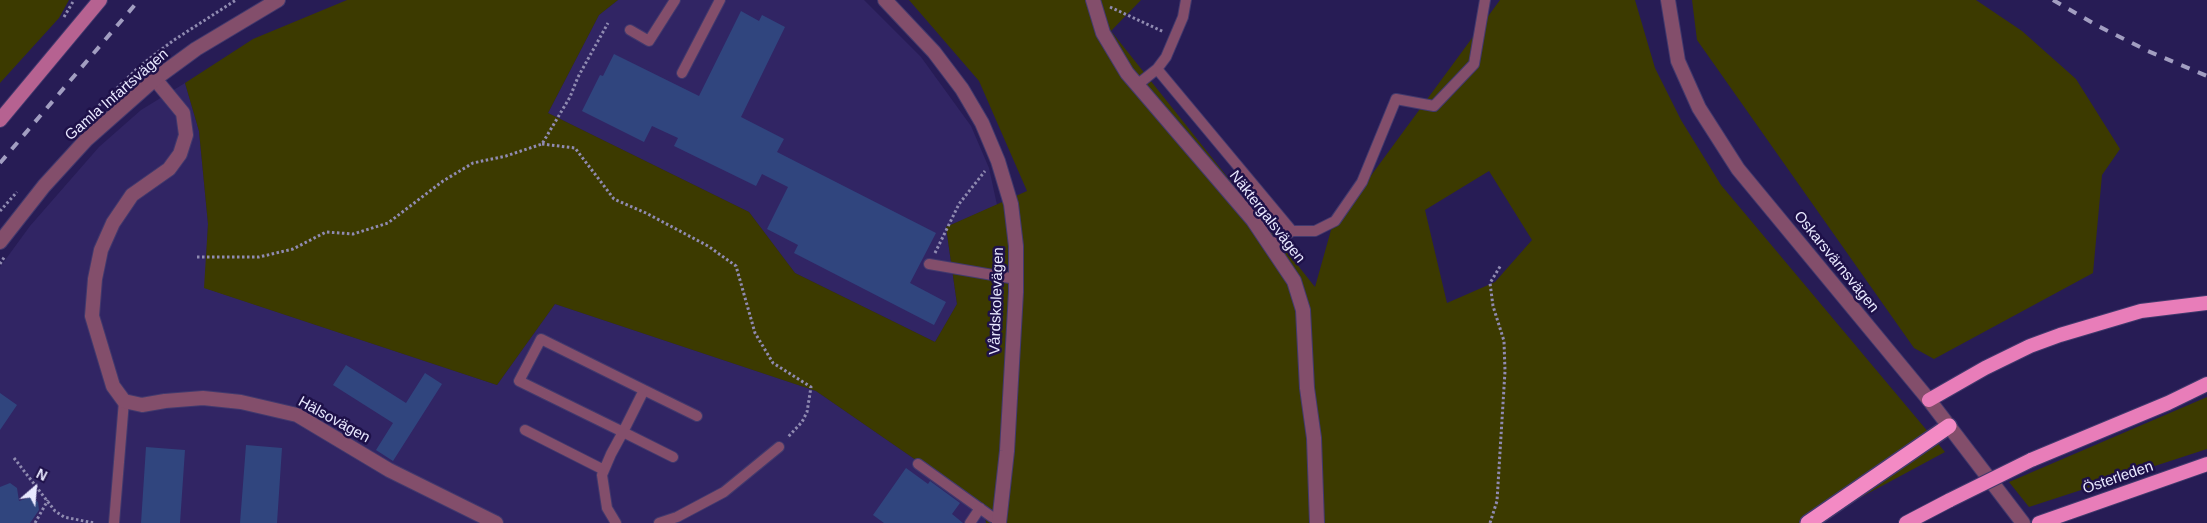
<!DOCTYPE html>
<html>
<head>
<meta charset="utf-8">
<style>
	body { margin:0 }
	#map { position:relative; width:2207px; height:523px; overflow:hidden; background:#271c55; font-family:Helvetica,sans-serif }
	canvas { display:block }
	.north { position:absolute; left:10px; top:463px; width:50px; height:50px; -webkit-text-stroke:4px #1e1149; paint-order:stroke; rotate:27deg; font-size:14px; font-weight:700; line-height:20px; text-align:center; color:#e9e9ff }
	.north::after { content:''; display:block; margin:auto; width:18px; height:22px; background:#e9e9ff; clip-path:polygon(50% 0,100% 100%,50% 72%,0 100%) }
</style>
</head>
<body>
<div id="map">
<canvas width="2207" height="523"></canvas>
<div class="north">N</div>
</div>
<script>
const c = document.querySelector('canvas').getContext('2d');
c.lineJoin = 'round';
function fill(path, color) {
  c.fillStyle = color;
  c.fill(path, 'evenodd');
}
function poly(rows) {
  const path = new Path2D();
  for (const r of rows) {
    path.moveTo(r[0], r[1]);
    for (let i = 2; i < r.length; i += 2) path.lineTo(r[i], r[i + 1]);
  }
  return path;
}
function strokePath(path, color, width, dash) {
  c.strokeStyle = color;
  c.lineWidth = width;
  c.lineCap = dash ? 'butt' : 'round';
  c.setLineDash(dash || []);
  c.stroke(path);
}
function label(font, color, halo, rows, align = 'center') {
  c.font = font + ' Helvetica,sans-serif';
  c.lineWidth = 5;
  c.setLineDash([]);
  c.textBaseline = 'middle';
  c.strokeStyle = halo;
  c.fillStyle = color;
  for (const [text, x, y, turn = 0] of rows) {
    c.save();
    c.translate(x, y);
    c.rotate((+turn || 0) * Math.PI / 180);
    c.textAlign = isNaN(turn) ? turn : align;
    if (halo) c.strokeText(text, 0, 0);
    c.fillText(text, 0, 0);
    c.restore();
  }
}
const built = poly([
	[618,0,864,0,921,57,971,126,989,168,997,205,946,227,957,304,935,342,795,273,749,212,548,113,599,15],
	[185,83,199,131,208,224,205,288,497,385,555,304,816,391,984,507,986,523,0,523,0,267,30,226,99,147,141,110]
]);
const green = poly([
	[0,0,69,0,59,18,0,83],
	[347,0,618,0,599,15,548,113,749,212,795,273,935,342,957,304,946,227,1027,191,979,81,909,0,1141,0,1111,31,1315,287,1331,230,1500,0,1635,0,1655,68,1681,120,1721,185,1945,452,1813,523,986,523,984,507,816,391,555,304,497,385,204,288,208,224,199,131,185,83,253,39],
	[1489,171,1532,240,1495,282,1447,303,1425,210],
	[1692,0,1976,0,2022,31,2076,79,2120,149,2102,175,2093,273,1934,359,1914,348,1697,40],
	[2207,397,2207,449,2029,507,2009,482]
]);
const building = poly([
	[741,11,759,21,762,15,785,27,741,117,784,139,777,152,936,233,910,283,946,302,934,325,794,253,798,245,767,229,788,187,762,174,756,186,674,146,678,138,652,126,644,142,582,111,600,75,603,76,614,54,699,96],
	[346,365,406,403,425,373,442,384,393,461,376,450,393,423,333,385],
	[0,393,17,405,0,430],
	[246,445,282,448,277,523,240,523],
	[146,447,185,450,180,523,141,523],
	[906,468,928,484,930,481,960,503,952,514,963,523,884,523,873,515],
	[10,483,17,488,19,501,31,497,38,502,39,510,30,523,0,523,0,487]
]);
const path = poly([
	[1110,7,1164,32],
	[64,17,74,0],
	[88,116,141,65,174,40,236,0],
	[542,144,575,148,614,199,646,213,708,246,736,266,755,333,773,363,811,387,807,412,802,422,787,438],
	[0,211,17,192],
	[935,253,959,204,985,171],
	[197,257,259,257,293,249,326,232,353,234,388,223,443,181,473,163,506,156,542,144,570,97,578,77,608,23],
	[0,264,5,256],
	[14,458,55,511,64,517,94,523],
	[35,523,48,500],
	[1490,523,1497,501,1505,371,1504,341,1493,306,1490,283,1501,265]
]);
const service = poly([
	[630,30,649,41,675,0],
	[1157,69,1292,231,1315,231,1335,221,1362,182,1396,99,1434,106,1474,64,1485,0],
	[682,73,720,0],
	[1137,85,1157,69,1166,57,1183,17,1186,0],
	[1271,245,1292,231],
	[929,264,1016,279],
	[644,390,697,416],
	[525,430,604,470],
	[918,464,992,517,999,519],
	[114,523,124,401],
	[616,523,607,508,602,475,611,454,623,432,644,390,541,339,519,381,623,432,673,457],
	[659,523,677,517,724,492,779,447],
	[970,523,980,508]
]);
const minor = poly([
	[885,0,934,52,962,89,982,123,998,161,1011,204,1016,246,1016,292,1007,451,999,523],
	[1093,0,1103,33,1127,73,1253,220,1294,281,1303,310,1307,388,1314,438,1317,523],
	[155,79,183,113,186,135,180,154,169,169,132,195,113,223,101,250,95,279,92,316,113,386,124,401,142,405,165,401,203,398,241,402,297,415,389,470,496,523]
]);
const tertiary = poly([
	[1668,0,1678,61,1699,108,1738,169,1929,400,2023,523],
	[0,242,44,186,86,140,155,79,196,49,278,0]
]);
const secondary = poly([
	[0,120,100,0]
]);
const trunk = poly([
	[1929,400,1985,368,2030,346,2060,335,2141,311,2207,303],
	[2031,460,2168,403,2207,384],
	[1906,523,1950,500],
	[2039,523,2207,464]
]);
const motorway = poly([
	[1808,523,1949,426]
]);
const rail = poly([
	[2053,0,2098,26,2148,51,2207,76],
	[0,163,139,0]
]);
const trunkBridge = poly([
	[1950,500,2031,460]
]);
const streetNames = [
	["Gamla Infartsvägen",117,95,-41],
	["Näktergalsvägen",1267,217,52],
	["Oskarsvärnsvägen",1836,262,51],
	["Vårdskolevägen",997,301,-88],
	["Hälsovägen",334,420,29],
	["Österleden",2118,478,-19]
];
fill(built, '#312564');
fill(green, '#3c3a00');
fill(building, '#30457e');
strokePath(service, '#42396d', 12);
strokePath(minor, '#42396d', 16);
strokePath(tertiary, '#42396d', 16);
strokePath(secondary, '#42396d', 16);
strokePath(trunk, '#42396d', 16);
strokePath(motorway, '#42396d', 18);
strokePath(path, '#908bb1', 3, [2.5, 2.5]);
strokePath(service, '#834e6b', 10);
strokePath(minor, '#834e6b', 14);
strokePath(tertiary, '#834e6b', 14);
strokePath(secondary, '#b66291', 14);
strokePath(trunk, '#e87db9', 14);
strokePath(motorway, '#f38ac4', 15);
strokePath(rail, '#a29ec1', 4, [9, 9]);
strokePath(trunkBridge, '#42396d', 16, []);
strokePath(trunkBridge, '#e87db9', 14);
label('15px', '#e9e9ff', '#1e1149', streetNames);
</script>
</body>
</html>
